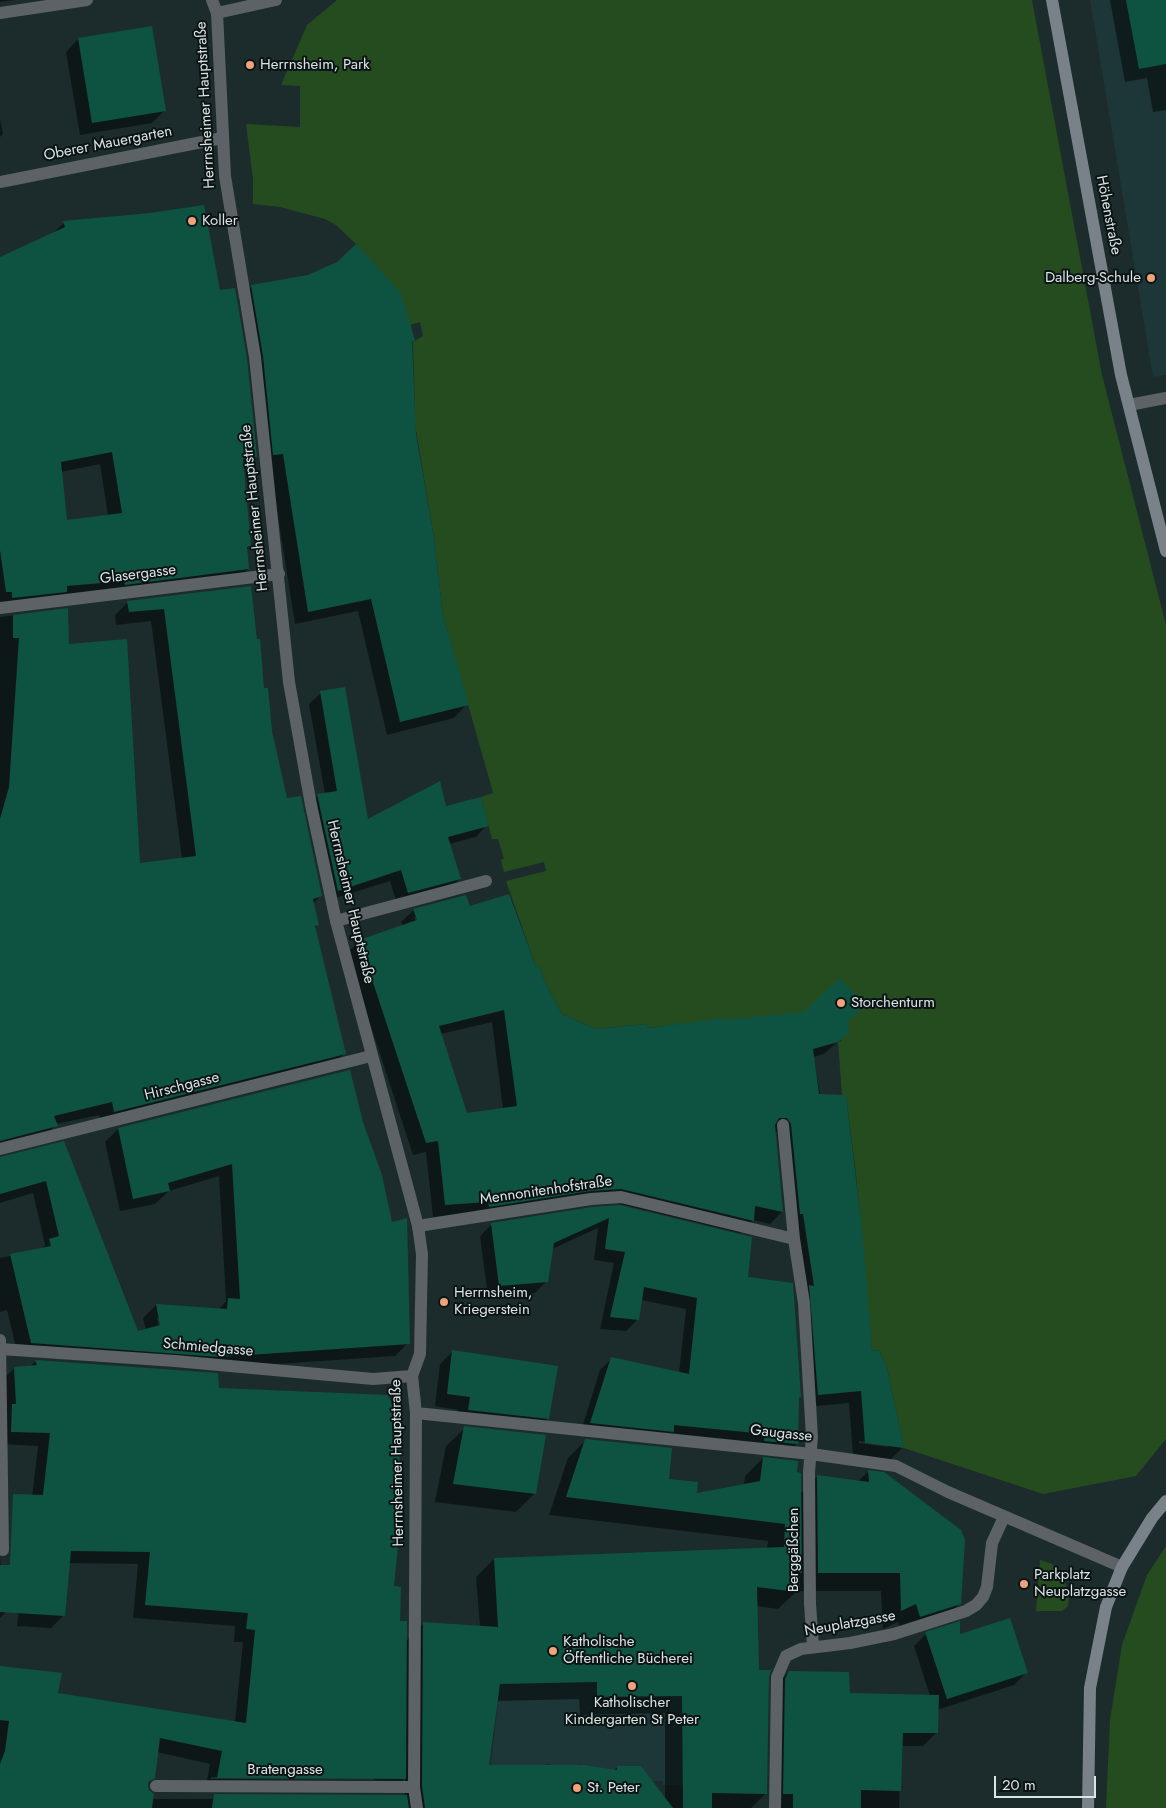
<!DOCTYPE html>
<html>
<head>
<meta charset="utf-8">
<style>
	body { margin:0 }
	#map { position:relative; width:1166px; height:1808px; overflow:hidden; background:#1c2c2d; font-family:Jost,sans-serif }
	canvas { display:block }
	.scale { position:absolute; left:994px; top:1776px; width:102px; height:22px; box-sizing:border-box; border:2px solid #dae4e4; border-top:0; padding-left:6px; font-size:15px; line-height:18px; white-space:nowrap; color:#dae4e4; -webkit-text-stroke:4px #0c1314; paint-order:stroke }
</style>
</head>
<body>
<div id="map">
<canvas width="1166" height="1808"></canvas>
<div class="scale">20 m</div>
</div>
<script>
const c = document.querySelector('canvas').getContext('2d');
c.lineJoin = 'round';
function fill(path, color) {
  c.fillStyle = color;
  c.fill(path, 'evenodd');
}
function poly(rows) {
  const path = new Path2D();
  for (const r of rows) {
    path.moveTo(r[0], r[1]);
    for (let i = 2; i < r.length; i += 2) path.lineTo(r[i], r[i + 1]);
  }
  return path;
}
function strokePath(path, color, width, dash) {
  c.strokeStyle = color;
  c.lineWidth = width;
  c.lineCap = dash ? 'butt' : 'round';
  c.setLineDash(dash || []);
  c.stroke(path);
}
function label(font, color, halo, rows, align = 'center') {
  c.font = font + ' Jost,sans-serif';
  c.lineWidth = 4;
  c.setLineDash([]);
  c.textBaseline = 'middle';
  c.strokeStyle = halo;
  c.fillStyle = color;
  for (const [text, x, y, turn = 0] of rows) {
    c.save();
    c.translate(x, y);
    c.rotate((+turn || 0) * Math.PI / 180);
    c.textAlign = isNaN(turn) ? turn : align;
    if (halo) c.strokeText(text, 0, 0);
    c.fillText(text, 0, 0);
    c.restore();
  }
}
const built = poly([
	[1090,0,1166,0,1166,375,1153,377],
	[597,1678,597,1697,712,1695,711,1785,663,1785,663,1781,642,1781,622,1766,618,1766,617,1770,582,1770,582,1765,578,1764,577,1770,550,1769,550,1764,546,1764,545,1769,518,1769,517,1765,514,1765,490,1773,500,1683]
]);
const green = poly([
	[337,0,1032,0,1102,375,1166,625,1166,1439,1136,1476,1043,1494,904,1448,887,1368,879,1350,872,1351,856,1174,846,1096,842,1095,838,1042,841,1041,841,1036,815,1002,807,1012,724,1021,723,1019,648,1028,647,1024,596,1029,562,1014,543,978,540,966,536,967,506,881,546,871,544,862,504,872,501,860,504,859,498,839,492,839,481,797,493,793,492,789,443,616,434,538,413,412,415,412,413,342,423,336,420,322,410,325,356,244,336,225,325,219,280,207,253,204,253,179,246,124,300,127,300,86,281,85,307,25],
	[1166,1546,1166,1808,1106,1808,1110,1720,1122,1645,1147,1575],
	[1040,1560,1052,1564,1064,1577,1069,1597,1068,1606,1062,1611,1036,1611]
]);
const shadow = poly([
	[0,0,15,0,0,2],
	[1110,0,1166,0,1166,110,1153,112,1147,78,1125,82],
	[78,39,165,110,152,123,80,135,66,52],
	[0,119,3,134,0,137],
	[150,215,219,292,256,457,243,470,250,546,246,550,248,569,235,582,0,611,0,258,51,235,64,223],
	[100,464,108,516,66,522,61,472],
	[252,286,411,342,415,434,441,616,467,704,454,718,387,735,358,611,295,624,270,466,239,299],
	[250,587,270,732,286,800,321,895,313,904,317,925,314,928,345,1053,332,1066,102,1124,99,1115,56,1124,44,1139,0,1150,0,617,66,609,67,645,139,865,182,859,151,621,116,625,115,615,128,602],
	[321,693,368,821,487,825,476,837,449,844,460,879,448,890,397,904,390,881,326,901,306,807,318,795,325,794,309,704],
	[469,908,535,968,561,1015,596,1030,646,1029,722,1022,847,1021,847,1033,824,1054,813,1057,870,1352,885,1369,902,1448,890,1460,853,1455,849,1403,806,1407,798,1299,777,1132,774,1131,782,1212,770,1224,753,1220,740,1233,608,1201,433,1217,426,1152,413,1155,347,953,360,941,403,926,401,922,414,910],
	[414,917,417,917,420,926,417,926],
	[492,1022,503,1109,466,1114,441,1034],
	[859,1441,888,1445,888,1447,859,1443],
	[349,1071,408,1343,395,1356,205,1369,18,1356,7,1310,0,1312,0,1258,41,1249,45,1245,33,1193,0,1203,0,1158,63,1143,138,1333,146,1330,143,1318,156,1305,219,1309,226,1301,219,1176,169,1191,155,1204,120,1211,105,1142,118,1129],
	[157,1318,160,1318,160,1331],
	[592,1208,747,1278,800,1396,797,1399,797,1444,785,1455,580,1434,600,1370,611,1359,679,1373,686,1309,641,1300,638,1319,626,1331,600,1329,614,1263,594,1260,598,1228,552,1249,547,1281,535,1293,488,1297,480,1236,492,1224],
	[453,1351,548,1418,535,1431,456,1422,458,1410,435,1406,440,1364],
	[36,1361,217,1389,393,1588,398,1622,405,1642,423,1624,480,1627,476,1577,494,1559,767,1549,768,1541,549,1515,568,1458,586,1440,696,1495,744,1485,745,1476,763,1458,796,1473,800,1494,818,1476,858,1481,868,1472,883,1474,960,1603,941,1622,902,1635,898,1622,883,1629,881,1591,800,1591,800,1573,795,1577,796,1592,778,1609,756,1606,758,1671,768,1677,766,1793,751,1808,405,1808,405,1778,392,1791,205,1791,210,1764,157,1752,154,1777,147,1787,152,1794,152,1799,212,1799,215,1796,389,1808,0,1808,0,1667,57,1694,235,1722,243,1642,234,1642,235,1626,133,1618,138,1564,68,1563,64,1615,51,1628,17,1626,38,1446,0,1444,0,1382,15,1368,29,1367],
	[579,1699,580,1715,665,1713,665,1800,618,1767,614,1770,488,1766,496,1701],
	[211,1777,374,1777,374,1780,211,1779],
	[465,1428,535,1493,516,1512,435,1502,446,1446],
	[0,1558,6,1612,0,1618],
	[926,1634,958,1636,1026,1673,1014,1685,937,1710,937,1732,923,1746,901,1746,899,1808,780,1808,775,1686,789,1672,848,1694,930,1696,914,1646]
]);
const building = poly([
	[1126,0,1166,0,1166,64,1139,69],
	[152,26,166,111,92,123,78,38],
	[204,205,220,290,235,288,247,358,257,457,243,459,251,546,247,547,249,569,125,585,124,581,67,586,67,592,12,598,12,592,6,592,0,550,0,257,65,227,63,221,150,213],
	[112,452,122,513,67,520,61,462],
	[356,244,401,293,415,340,412,342,416,434,434,538,443,616,469,705,400,722,371,599,308,612,283,454,273,455,263,356,251,285,308,275,337,262],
	[251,586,257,639,260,639,264,688,268,688,272,731,287,798,301,796,322,896,313,899,319,925,315,926,346,1054,114,1112,112,1102,54,1116,58,1126,0,1141,0,819,9,787,19,638,13,638,13,615,68,608,69,644,127,639,140,863,196,856,164,609,129,612,127,601],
	[345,687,368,819,440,781,446,806,481,797,489,826,448,837,461,879,408,893,401,870,338,891,317,794,337,791,320,691],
	[509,894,536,967,540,966,543,978,562,1014,596,1029,647,1024,648,1028,723,1018,723,1020,803,1012,840,978,865,1005,848,1021,849,1033,838,1042,813,1049,819,1094,846,1095,864,1247,872,1351,879,1350,887,1368,904,1448,865,1443,861,1391,818,1395,809,1285,814,1286,803,1214,800,1214,791,1124,787,1118,779,1118,775,1125,783,1212,755,1206,754,1221,621,1189,590,1191,489,1207,488,1202,445,1205,438,1141,426,1143,359,940,417,920,413,909,466,895,470,906],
	[504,1010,517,1106,467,1113,439,1026],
	[350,1070,363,1122,382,1175,392,1222,407,1218,410,1344,219,1357,31,1343,10,1254,51,1246,49,1239,59,1236,46,1181,0,1194,0,1157,64,1141,138,1331,160,1325,156,1304,227,1309,228,1298,240,1299,232,1164,168,1183,170,1191,133,1199,118,1128],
	[620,1205,752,1237,748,1277,793,1283,801,1397,799,1397,798,1444,764,1441,765,1434,674,1425,674,1432,590,1423,611,1357,689,1374,697,1298,644,1287,639,1320,610,1317,625,1252,605,1249,609,1218,554,1243,548,1282,499,1286,491,1223,592,1207],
	[452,1350,558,1366,549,1419,468,1410,470,1397,447,1394],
	[35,1360,218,1373,219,1388,388,1395,400,1423,399,1503,402,1503,394,1586,401,1587,400,1621,407,1621,406,1779,217,1778,222,1751,160,1738,155,1778,149,1782,148,1785,149,1790,154,1794,152,1808,0,1808,0,1764,5,1751,9,1721,0,1720,0,1666,62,1673,58,1693,246,1723,255,1630,246,1629,248,1613,145,1605,150,1552,71,1551,65,1616,0,1612,0,1565,10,1565,13,1494,43,1495,50,1433,11,1432,12,1404,16,1404,14,1367,37,1365],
	[464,1426,546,1435,536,1494,453,1484],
	[585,1439,672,1448,669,1479,698,1482,697,1493,760,1481,763,1457,798,1461,797,1472,801,1473,802,1573,796,1572,797,1592,757,1587,759,1670,771,1670,769,1677,767,1794,712,1793,712,1808,683,1808,682,1696,597,1697,597,1682,500,1684,489,1765,584,1765,617,1770,617,1766,641,1766,673,1808,425,1808,422,1786,423,1622,498,1627,494,1558,784,1547,785,1524,566,1497],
	[868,1470,884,1472,961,1530,965,1540,961,1604,920,1617,916,1604,901,1611,900,1573,818,1573,817,1475,869,1482],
	[1010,1618,1028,1673,947,1699,925,1632,960,1621,960,1634],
	[789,1671,849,1672,850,1693,939,1695,938,1733,903,1733,901,1791,861,1790,861,1808,793,1808,793,1794,783,1794,785,1679],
	[214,1794,407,1795,409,1808,212,1808]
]);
const service = poly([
	[336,921,486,881]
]);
const minor = poly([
	[0,13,87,0],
	[217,13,276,0],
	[0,182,222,138],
	[1129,405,1166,398],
	[0,608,279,574],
	[783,1125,794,1239],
	[0,1149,371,1056],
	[418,1226,591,1199,621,1197,794,1239,804,1303,812,1437,809,1472,810,1604,813,1646],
	[0,1340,3,1550],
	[412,1376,416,1413,414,1787,417,1808],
	[416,1413,811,1454,896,1466,948,1492,1122,1567],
	[156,1786,414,1787],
	[775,1808,777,1677,786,1656,801,1649,850,1643,894,1634,966,1611,976,1605,983,1597,987,1587,992,1543,1004,1517]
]);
const tertiary = poly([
	[0,1349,175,1361,373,1379,412,1376,420,1354,422,1254,418,1226,336,921,311,805,289,682,255,357,225,176,217,13,212,0]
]);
const secondary = poly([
	[1052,0,1121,375,1166,551],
	[1088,1808,1090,1688,1106,1607,1122,1567,1152,1518,1166,1501]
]);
const markers = [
	[250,65,5,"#f0a27a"],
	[192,221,5,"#f0a27a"],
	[1151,278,5,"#f0a27a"],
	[841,1003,5,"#f0a27a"],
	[444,1302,5,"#f0a27a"],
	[1024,1584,5,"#f0a27a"],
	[553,1651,5,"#f0a27a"],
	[632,1686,5,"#f0a27a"],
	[577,1788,5,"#f0a27a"]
];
const poiNames = [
	["Herrnsheim, Park",260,65],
	["Koller",202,221],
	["Dalberg-Schule",1141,278,"right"],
	["Storchenturm",851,1003],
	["Herrnsheim,",454,1293],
	["Kriegerstein",454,1310],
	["Parkplatz",1034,1575],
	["Neuplatzgasse",1034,1592],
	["Katholische",563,1642],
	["Öffentliche Bücherei",563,1659],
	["Katholischer",632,1703,"center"],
	["Kindergarten St Peter",632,1720,"center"],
	["St. Peter",587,1788]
];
const streetNames = [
	["Herrnsheimer Hauptstraße",206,105,-93],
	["Oberer Mauergarten",108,144,-11],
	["Höhenstraße",1108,215,79],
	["Herrnsheimer Hauptstraße",255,508,-96],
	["Glasergasse",138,575,-7],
	["Herrnsheimer Hauptstraße",350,902,77],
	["Hirschgasse",182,1087,-14],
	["Mennonitenhofstraße",546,1191,-8],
	["Schmiedgasse",208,1348,5],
	["Gaugasse",781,1434,6],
	["Herrnsheimer Hauptstraße",398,1463,-91],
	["Berggäßchen",794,1550,-90],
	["Neuplatzgasse",850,1624,-10],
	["Bratengasse",285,1770]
];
fill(built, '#1d3638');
fill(green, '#254c1e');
fill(shadow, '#0007');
fill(building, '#0e5342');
strokePath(service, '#5c6266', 12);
strokePath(minor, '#5c6266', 12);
strokePath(tertiary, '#5c6266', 12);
strokePath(secondary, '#798288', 12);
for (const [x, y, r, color] of markers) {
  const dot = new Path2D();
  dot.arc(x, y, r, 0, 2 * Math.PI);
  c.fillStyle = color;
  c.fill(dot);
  strokePath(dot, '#0c1314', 2);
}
label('15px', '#dae4e4', '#0c1314', poiNames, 'left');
label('15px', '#dae4e4', '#0c1314', streetNames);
</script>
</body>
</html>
